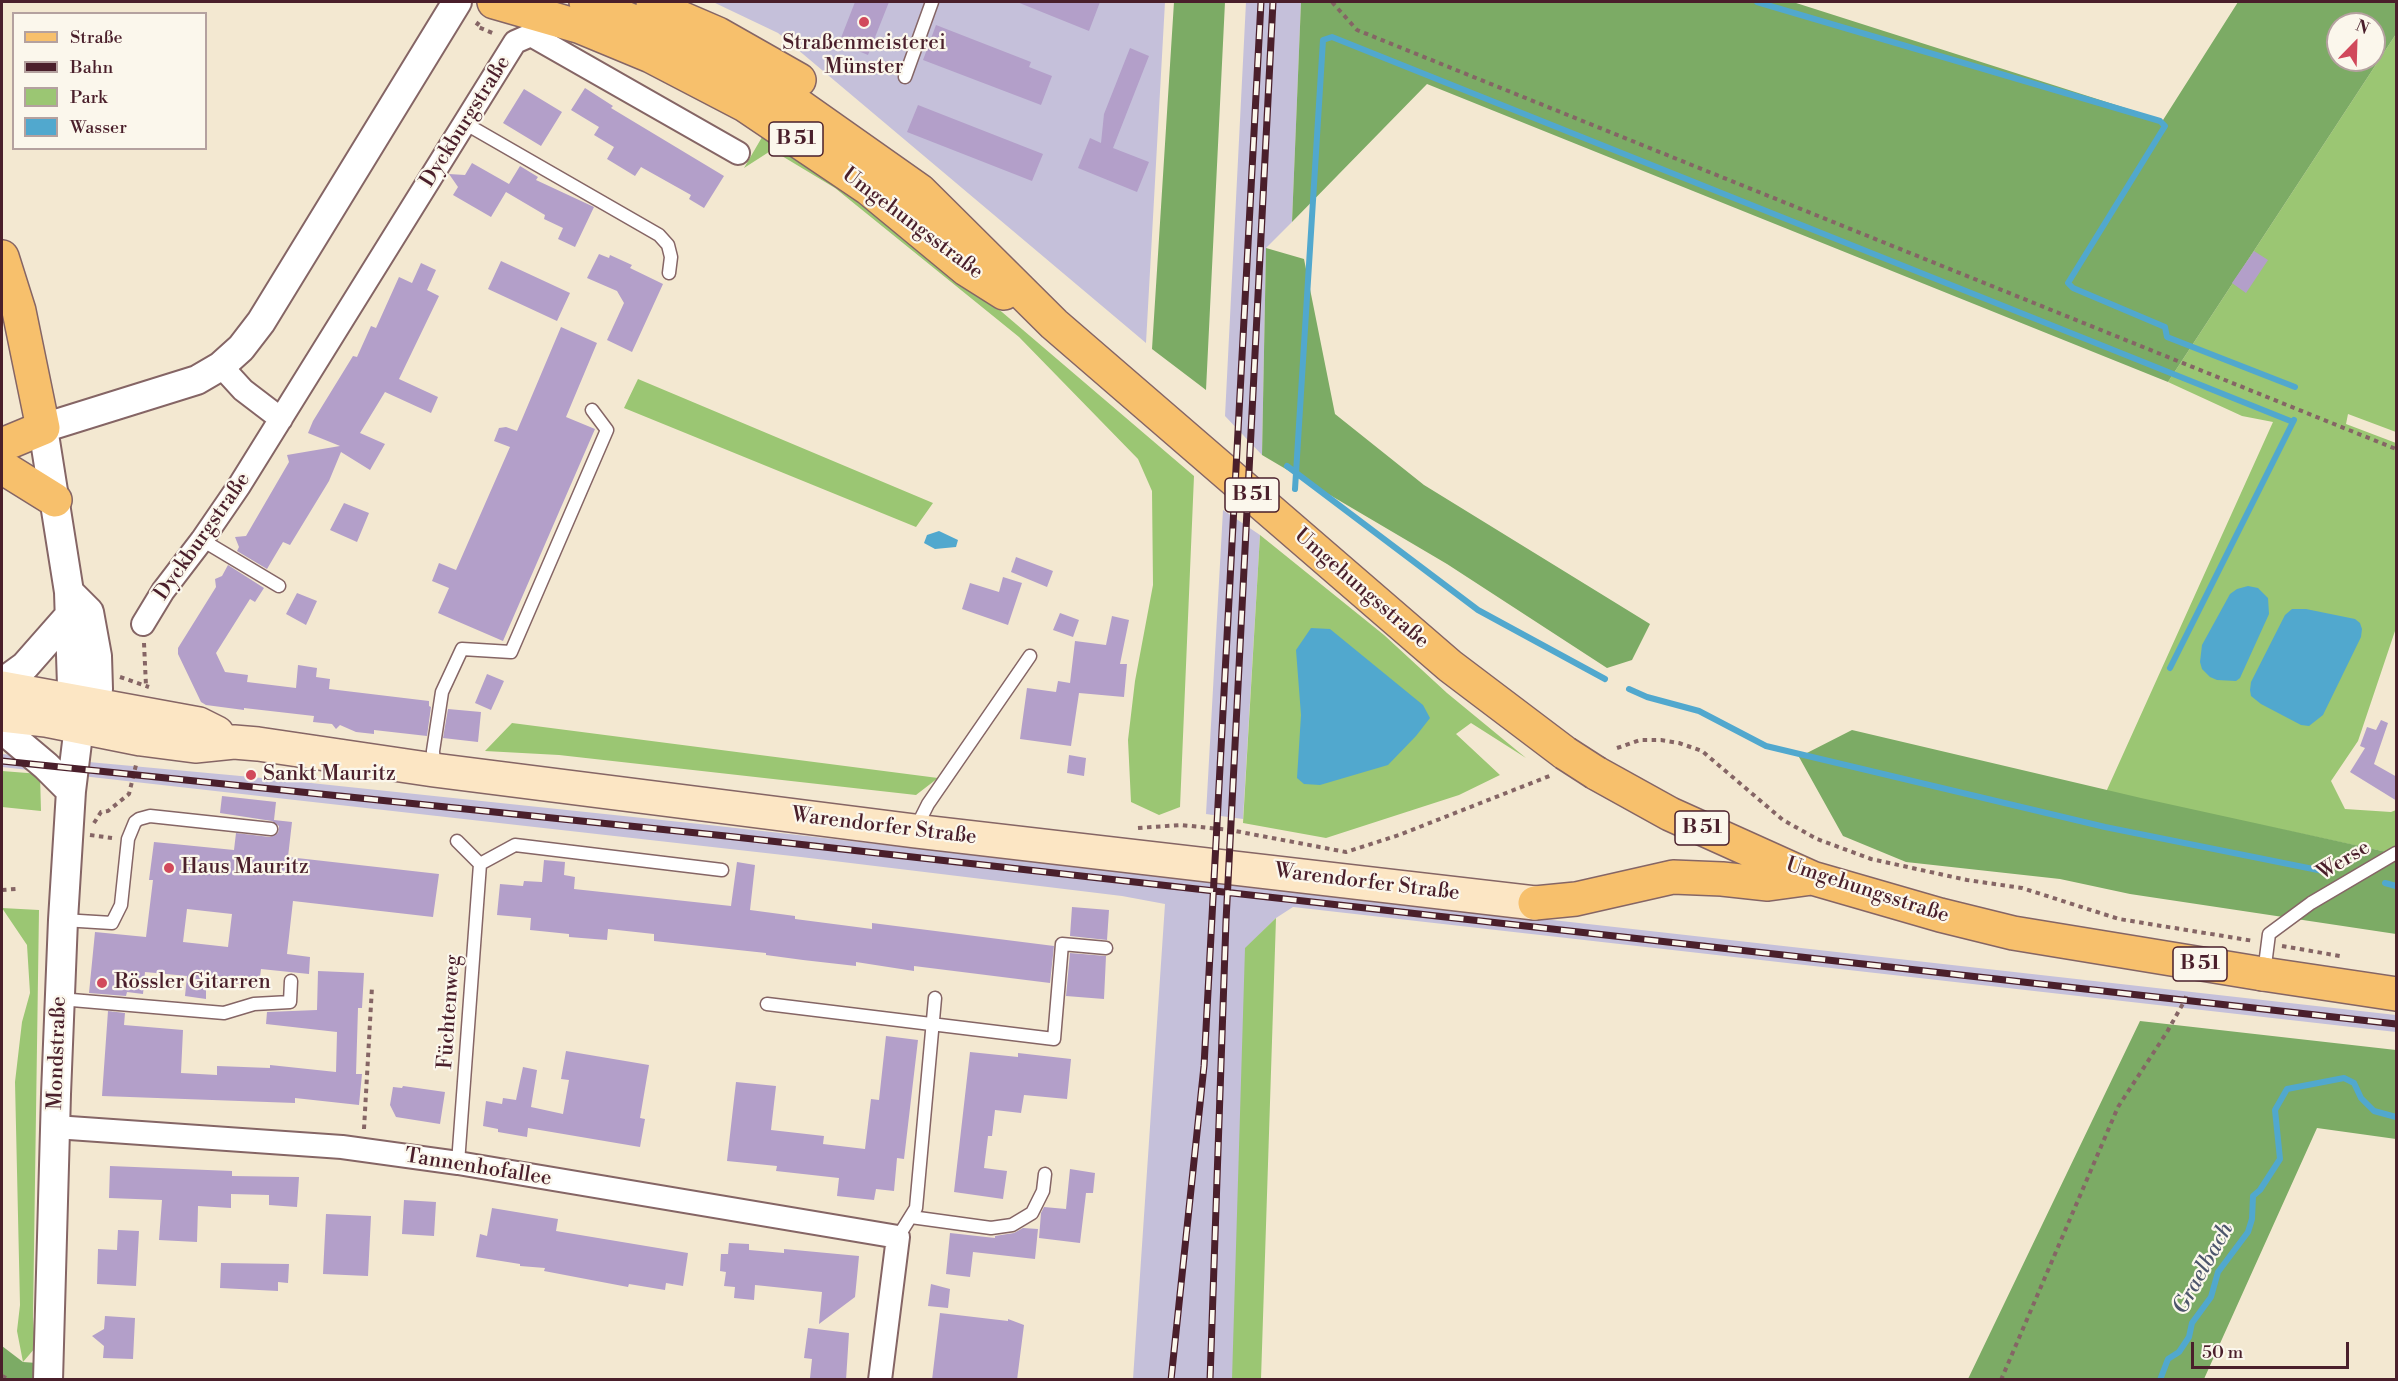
<!DOCTYPE html>
<html>
<head>
<meta charset="utf-8">
<style>
	body { margin:0 }
	#map { position:relative; width:2398px; height:1381px; overflow:hidden; background:#f3e8d1; font-family:"Libre Bodoni",serif }
	canvas { display:block }
	.frame { position:absolute; inset:0; border:3px solid #4a1f2b; pointer-events:none }
	.legend { position:absolute; left:12px; top:12px; width:195px; height:138px; box-sizing:border-box; background:#fbf7ec; border:2px solid #b4a19f; margin:0; padding:8px 10px; list-style:none; font-size:18px; color:#4a1f2b }
	.legend li { display:flex; align-items:center; gap:12px; height:30px }
	.legend b { width:30px; border:2px solid #b4a19f }
	.north { position:absolute; left:2326px; top:12px; width:60px; height:60px; box-sizing:border-box; background:#fbf7ec; border:2px solid #b4a19f; border-radius:50%; rotate:23deg; font-size:16px; font-weight:700; line-height:24px; text-align:center; color:#4a1f2b }
	.north::after { content:''; display:block; margin:auto; width:21px; height:27px; background:#d1495b; clip-path:polygon(50% 0,100% 100%,50% 72%,0 100%) }
	.scale { position:absolute; left:2191px; top:1342px; width:158px; height:27px; box-sizing:border-box; border:3px solid #4a1f2b; border-top:0; padding-left:8px; font-size:18px; line-height:21px; white-space:nowrap; color:#4a1f2b; -webkit-text-stroke:4px #fbf7ec; paint-order:stroke }
</style>
</head>
<body>
<div id="map">
<canvas width="2398" height="1381"></canvas>
<div class="frame"></div>
<ul class="legend">
<li><b style="height:8px;background:#f7c06c"></b>Straße</li>
<li><b style="height:8px;background:#4a1f2b"></b>Bahn</li>
<li><b style="height:16px;background:#9bc673"></b>Park</li>
<li><b style="height:16px;background:#51a8ce"></b>Wasser</li>
</ul>
<div class="north">N</div>
<div class="scale">50 m</div>
</div>
<script>
const c = document.querySelector('canvas').getContext('2d');
c.lineJoin = 'round';
function fill(path, color) {
  c.fillStyle = color;
  c.fill(path, 'evenodd');
}
function poly(rows) {
  const path = new Path2D();
  for (const r of rows) {
    path.moveTo(r[0], r[1]);
    for (let i = 2; i < r.length; i += 2) path.lineTo(r[i], r[i + 1]);
  }
  return path;
}
function strokePath(path, color, width, dash) {
  c.strokeStyle = color;
  c.lineWidth = width;
  c.lineCap = dash ? 'butt' : 'round';
  c.setLineDash(dash || []);
  c.stroke(path);
}
function label(font, color, halo, rows, align = 'center') {
  c.font = font + ' "Libre Bodoni",serif';
  c.lineWidth = 4.5;
  c.setLineDash([]);
  c.textBaseline = 'middle';
  c.strokeStyle = halo;
  c.fillStyle = color;
  for (const [text, x, y, turn = 0] of rows) {
    c.save();
    c.translate(x, y);
    c.rotate((+turn || 0) * Math.PI / 180);
    c.textAlign = isNaN(turn) ? turn : align;
    if (halo) c.strokeText(text, 0, 0);
    c.fillText(text, 0, 0);
    c.restore();
  }
}
const industrial = poly([
	[713,2,1165,2,1146,343,778,33],
	[1246,2,1301,2,1292,222,1266,248,1262,455,1225,416],
	[1223,510,1260,535,1243,819,1206,814],
	[2,754,273,779,709,825,2396,1015,2396,1032,1293,907,1276,918,1247,947,1233,1379,1133,1379,1165,904,1122,896,801,857,2,767]
]);
const green = poly([
	[2396,34,2396,432,2348,414,2346,424,2396,443,2396,628,2358,741,2331,781,2345,809,2391,812,2396,810,2396,854,2106,792,2273,422,2242,416,2168,382],
	[765,132,845,178,1194,476,1180,807,1159,815,1131,802,1128,740,1135,681,1153,585,1152,491,1138,459,1019,337,835,188,772,150,744,168],
	[638,379,933,503,916,527,624,408],
	[1260,535,1384,635,1447,693,1526,758,1471,723,1456,734,1500,775,1459,795,1326,838,1243,823],
	[512,723,938,778,916,795,559,755,485,751],
	[2,771,40,774,41,811,2,807],
	[2,908,39,910,33,1317,35,1348,23,1362,17,1331,20,1305,15,1082,22,1022,30,993,27,945],
	[1276,918,1261,1379,1232,1379,1245,948]
]);
const forest = poly([
	[1174,2,1225,2,1206,390,1152,349],
	[1301,2,1793,2,2163,120,2238,2,2396,2,2396,34,2168,382,1427,84,1292,222],
	[2338,24,2374,24,2374,60,2338,60],
	[1266,248,1304,259,1335,414,1424,485,1650,624,1632,660,1607,668,1447,564,1262,455],
	[1852,730,2141,798,2396,854,2396,934,2130,894,2060,879,1906,862,1843,836,1799,757],
	[2140,1021,2396,1050,2396,1139,2317,1128,2204,1379,1968,1379],
	[2,1346,23,1362,37,1363,36,1379,2,1379]
]);
const water = poly([
	[939,531,958,540,956,547,935,549,924,543,927,535],
	[2248,586,2258,588,2268,598,2269,614,2240,678,2236,681,2217,680,2210,677,2202,669,2200,662,2202,645,2230,594,2237,589],
	[2292,609,2306,609,2355,619,2360,623,2362,629,2361,637,2323,715,2309,726,2301,725,2261,704,2251,696,2250,690,2251,682,2285,615],
	[1311,628,1330,629,1423,705,1430,718,1416,736,1388,765,1320,785,1304,784,1297,778,1301,715,1296,650]
]);
const stream = poly([
	[1757,2,2160,121,2165,126,2160,134,2068,283,2073,288,2165,327,2167,337,2295,387],
	[1287,466,1478,610,1605,679],
	[1295,489,1323,40,1332,37,2293,422],
	[2170,668,2294,420],
	[1629,689,1647,697,1699,711,1766,746,2105,827,2323,871],
	[2385,883,2396,886],
	[2160,1380,2168,1359,2179,1352,2189,1337,2192,1323,2211,1297,2218,1272,2248,1232,2252,1219,2253,1196,2260,1190,2280,1159,2275,1110,2287,1089,2344,1078,2354,1083,2361,1098,2374,1111,2396,1117]
]);
const building = poly([
	[855,2,889,2,868,55,839,43],
	[1017,2,1100,2,1089,31],
	[936,25,1031,62,1029,67,1052,76,1041,105,923,60],
	[1130,48,1149,56,1113,148,1149,162,1137,192,1078,168,1090,138,1101,143,1104,114],
	[585,88,613,106,611,108,724,176,704,208,689,199,691,195,641,167,635,176,607,159,614,147,594,135,599,127,571,110],
	[524,89,562,112,541,146,503,123],
	[918,105,1043,154,1032,181,907,132],
	[472,163,509,184,520,166,538,177,536,180,594,207,575,247,558,239,563,228,544,219,545,215,506,192,491,217,453,195,458,187,449,174,465,175],
	[2254,251,2268,260,2246,293,2232,283],
	[599,254,609,258,610,255,632,265,630,268,663,284,632,352,607,340,624,303,617,291,587,278],
	[501,261,570,293,557,321,488,289],
	[421,263,436,270,427,290,439,296,399,379,438,397,431,413,385,392,360,433,385,444,370,470,341,452,329,481,290,545,283,542,267,569,237,551,239,547,235,537,246,536,289,462,287,455,340,446,308,433,313,421,353,356,357,357,371,326,376,328,399,277,412,283],
	[561,327,597,343,566,417,595,429,503,641,438,613,449,588,432,581,439,563,456,570,510,447,494,441,499,428,506,427,517,431],
	[344,503,369,513,357,542,330,530],
	[1016,557,1053,571,1047,587,1011,572],
	[228,565,264,588,255,602,250,599,216,653,225,672,248,675,247,682,296,688,298,665,317,668,316,677,330,679,329,689,429,701,429,706,431,707,427,736,374,730,374,734,356,732,340,725,336,729,332,724,313,722,314,716,244,708,244,710,206,705,201,702,178,654,178,648,216,587,215,579,222,576],
	[1003,577,1022,583,1008,625,962,609,970,583,999,592],
	[297,593,317,601,306,625,286,614],
	[1060,613,1079,620,1073,637,1053,630],
	[1112,616,1129,620,1120,664,1127,664,1124,697,1079,693,1071,746,1020,739,1027,688,1056,692,1058,681,1070,683,1075,641,1106,645],
	[487,674,504,681,491,710,475,703],
	[448,709,481,712,478,742,443,738],
	[2381,720,2388,723,2374,764,2397,777,2397,801,2350,772,2365,748,2360,746,2367,727,2376,730],
	[1069,755,1086,758,1084,776,1067,773],
	[222,796,276,802,274,820,292,822,288,857,439,874,433,917,293,901,287,954,310,957,309,974,261,969,259,985,226,983,226,990,206,987,206,999,185,996,187,976,145,972,143,994,127,992,126,996,89,993,95,932,146,937,153,880,149,880,154,842,234,850,236,833,270,837,278,833,279,826,272,821,220,813],
	[187,909,232,914,228,947,183,942],
	[544,860,565,862,564,875,575,877,574,889,731,906,737,862,755,865,750,910,795,916,795,919,872,929,872,923,1054,946,1050,983,914,966,914,971,856,962,856,966,803,960,766,955,766,953,654,941,654,934,608,929,607,940,569,937,569,934,530,930,531,918,497,915,500,884,523,886,524,881,542,882],
	[1072,907,1109,910,1107,940,1070,936],
	[1070,953,1106,956,1104,999,1066,996],
	[318,971,364,973,362,1008,358,1008,356,1074,362,1074,359,1105,295,1098,295,1103,102,1096,108,1011,125,1013,124,1025,183,1030,181,1073,217,1075,217,1066,270,1068,270,1065,336,1072,337,1032,266,1024,267,1012,317,1010],
	[886,1036,918,1040,904,1159,897,1158,894,1191,876,1189,874,1200,837,1196,839,1178,776,1171,777,1166,727,1161,736,1082,776,1086,771,1130,824,1136,823,1144,865,1149,871,1099,879,1100],
	[566,1051,649,1065,640,1118,645,1119,640,1147,528,1128,527,1137,498,1132,498,1129,483,1126,486,1101,502,1104,503,1098,516,1100,523,1067,537,1070,531,1107,563,1114,569,1080,561,1079],
	[970,1052,1018,1057,1018,1053,1071,1059,1067,1099,1024,1095,1021,1113,995,1110,992,1136,988,1136,984,1168,1007,1171,1003,1199,954,1192],
	[403,1086,445,1092,440,1124,396,1117,390,1105,393,1087,402,1088],
	[110,1166,232,1171,232,1176,299,1177,297,1207,269,1205,269,1195,231,1194,231,1208,198,1206,197,1242,159,1240,162,1200,109,1198],
	[1070,1169,1095,1173,1093,1193,1086,1193,1080,1243,1039,1238,1041,1213,1044,1207,1066,1209],
	[404,1200,436,1202,434,1236,402,1234],
	[492,1208,558,1219,556,1231,688,1253,683,1286,666,1283,665,1290,629,1284,628,1287,544,1271,545,1268,520,1266,520,1264,476,1257,480,1234,487,1236],
	[326,1214,371,1216,368,1276,323,1274],
	[1023,1228,1038,1229,1035,1259,973,1252,970,1277,946,1274,950,1233,995,1238,995,1236,1014,1233],
	[118,1230,139,1231,136,1286,97,1284,98,1249,117,1250],
	[729,1243,749,1244,749,1250,784,1253,784,1249,859,1256,855,1297,819,1324,822,1292,755,1285,754,1300,734,1298,735,1287,724,1286,726,1272,720,1271,721,1254,728,1254],
	[221,1263,289,1264,288,1283,278,1282,278,1291,220,1288],
	[931,1284,950,1289,948,1308,928,1306],
	[940,1313,1008,1321,1008,1319,1024,1325,1017,1380,932,1380],
	[105,1316,135,1318,133,1359,103,1358,104,1346,92,1336,104,1329],
	[808,1328,849,1333,846,1380,810,1378,812,1359,804,1358]
]);
const path = poly([
	[1332,2,1357,30,2396,449],
	[479,22,476,26,495,34],
	[144,643,146,686],
	[120,677,149,687],
	[1617,748,1640,740,1661,740,1679,743,1702,751,1783,820,1817,839,1871,859,1967,880,2022,888,2119,919,2254,941],
	[94,823,101,812,108,811,129,794,136,765],
	[1138,828,1181,825,1230,830,1346,852,1399,835,1552,775],
	[90,835,112,838],
	[2,890,16,889],
	[2282,946,2340,956],
	[364,1129,372,987],
	[2,1376,10,1380],
	[2001,1380,2118,1107,2167,1032,2185,1000,2187,992]
]);
const service = poly([
	[905,77,932,2],
	[466,124,659,235,668,245,671,257,669,273],
	[202,540,279,586],
	[434,767,433,751,442,692,462,649,511,652,607,430,592,410],
	[915,830,928,804,1030,656],
	[457,841,480,864,515,845,722,870],
	[63,920,112,923,121,905,128,839,135,822,139,819,150,816,271,829],
	[2264,973,2269,934,2311,903,2396,853],
	[60,999,224,1013,254,1004,290,1002,291,981],
	[767,1004,1054,1039,1062,944,1106,948],
	[458,1163,480,864],
	[911,1217,991,1228,1012,1225,1032,1213,1043,1191,1045,1174],
	[898,1237,916,1208,935,998]
]);
const minor = poly([
	[221,366,243,390,281,419],
	[143,624,163,591,202,540,239,486,515,42,531,35,738,153],
	[55,1127,342,1147,458,1163,898,1237,880,1380]
]);
const tertiary = poly([
	[69,592,89,612,97,656,98,689,93,704,82,722],
	[2,683,25,666,69,616],
	[2,729,46,766,71,791],
	[48,1380,56,1094,63,920,71,791,79,726,72,686,69,592,43,428,197,380,221,366,241,348,261,322,457,2]
]);
const secondary = poly([
	[2,688,199,724,217,733],
	[2,715,46,720,141,739,195,746,234,742,258,744,434,770,915,831,1535,903]
]);
const primary = poly([
	[2263,974,2396,994]
]);
const trunk = poly([
	[494,2,581,27,651,56,745,105,868,188,966,269,1004,293],
	[586,2,666,35,791,100,920,191,1054,324,1450,666,1565,753],
	[653,6,718,34,799,80],
	[2,257,19,311,43,428,2,445],
	[2,467,55,500],
	[1596,773,1670,814,1812,878,1940,915,2013,933,2263,974],
	[1535,903,1576,899,1673,877,1722,879,1768,884,1812,878]
]);
const rail = poly([
	[2,761,726,836,2396,1024],
	[1171,1380,1204,1066,1261,2],
	[1210,1380,1226,921,1273,2]
]);
const trunkBridge = poly([
	[1565,753,1596,773]
]);
const markers = [
	[864,22,6,"#d1495b"],
	[251,775,6,"#d1495b"],
	[169,868,6,"#d1495b"],
	[102,983,6,"#d1495b"]
];
const shields = [
	[796,139,54],
	[1252,495,54],
	[1702,828,54],
	[2200,964,54]
];
const shieldNames = [
	["B 51",796,139],
	["B 51",1252,495],
	["B 51",1702,828],
	["B 51",2200,964]
];
const poiNames = [
	["Straßenmeisterei",864,44,"center"],
	["Münster",864,68,"center"],
	["Sankt Mauritz",263,775],
	["Haus Mauritz",181,868],
	["Rössler Gitarren",114,983]
];
const streetNames = [
	["Dyckburgstraße",466,122,-58],
	["Umgehungsstraße",912,224,37],
	["Dyckburgstraße",203,537,-55],
	["Umgehungsstraße",1361,589,41],
	["Warendorfer Straße",884,827,7],
	["Werse",2344,861,-31],
	["Warendorfer Straße",1367,883,7],
	["Umgehungsstraße",1867,891,18],
	["Füchtenweg",450,1012,-86],
	["Mondstraße",58,1053,-88],
	["Tannenhofallee",478,1168,9]
];
const waterNames = [
	["Graelbach",2204,1269,-61]
];
fill(industrial, '#c5c0da');
fill(green, '#9bc673');
fill(forest, '#7cab65');
fill(water, '#51a8ce');
strokePath(stream, '#51a8ce', 6);
fill(building, '#b39fc9');
strokePath(service, '#856565', 15);
strokePath(minor, '#856565', 26);
strokePath(tertiary, '#856565', 32);
strokePath(secondary, '#856565', 36);
strokePath(primary, '#856565', 36);
strokePath(trunk, '#856565', 36);
strokePath(path, '#856565', 4, [4.5, 4.5]);
strokePath(service, '#fff', 12);
strokePath(minor, '#fff', 22);
strokePath(tertiary, '#fff', 28);
strokePath(secondary, '#fce6c4', 33);
strokePath(primary, '#f7c06c', 33);
strokePath(trunk, '#f7c06c', 33);
strokePath(rail, '#4a1f2b', 7);
strokePath(rail, '#fbf7ec', 4.5, [14]);
strokePath(trunkBridge, '#856565', 36, []);
strokePath(trunkBridge, '#f7c06c', 33);
for (const [x, y, r, color] of markers) {
  const dot = new Path2D();
  dot.arc(x, y, r, 0, 2 * Math.PI);
  c.fillStyle = color;
  c.fill(dot);
  strokePath(dot, '#fbf7ec', 2);
}
for (const [x, y, w] of shields) {
  const box = new Path2D();
  box.roundRect(x - w / 2, y - 17, w, 34, 4.5);
  c.fillStyle = '#fbf7ec';
  c.fill(box);
  strokePath(box, '#4a1f2b', 1.5);
}
label('bold 20px', '#4a1f2b', null, shieldNames);
label('21px', '#4a1f2b', '#fbf7ec', poiNames, 'left');
label('21px', '#4a1f2b', '#fbf7ec', streetNames);
label('italic 22px', '#4d566c', '#fbf7ec', waterNames);
</script>
</body>
</html>
